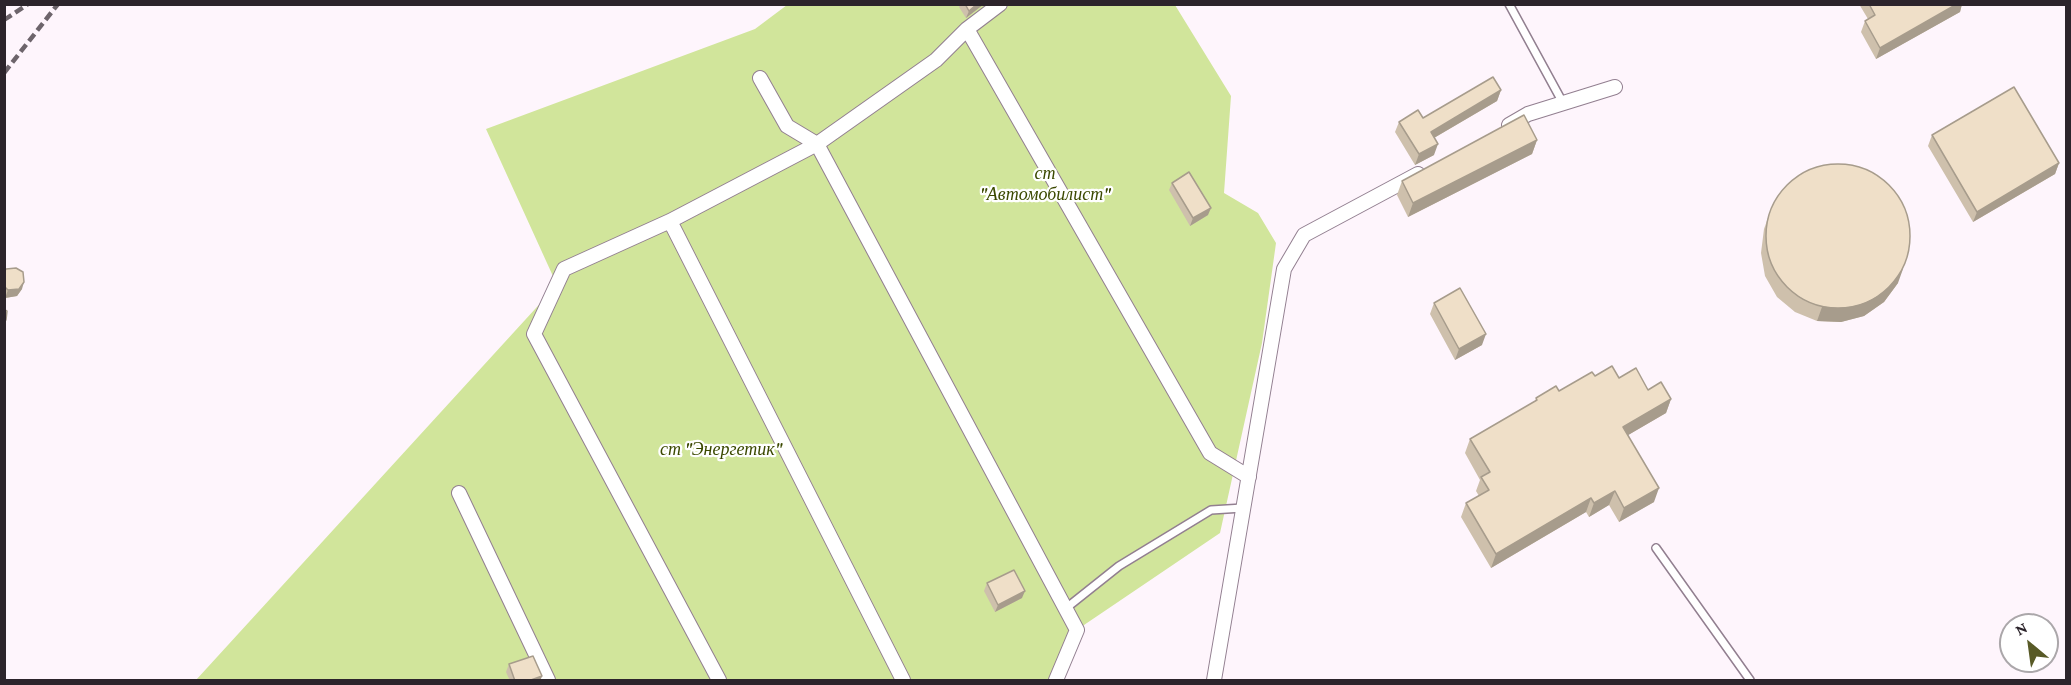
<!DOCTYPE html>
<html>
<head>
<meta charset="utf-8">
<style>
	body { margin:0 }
	#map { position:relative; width:2071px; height:685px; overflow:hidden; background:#fef5fc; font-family:"Crimson Pro",serif }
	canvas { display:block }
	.frame { position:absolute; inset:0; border:6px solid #2c242b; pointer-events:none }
	.north { position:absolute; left:1999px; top:613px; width:60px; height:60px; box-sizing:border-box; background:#fff; border:2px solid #aba7aa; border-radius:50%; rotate:331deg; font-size:16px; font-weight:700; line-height:24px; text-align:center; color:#2c242b }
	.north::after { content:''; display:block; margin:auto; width:21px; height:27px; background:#585a27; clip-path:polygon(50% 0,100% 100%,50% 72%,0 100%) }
</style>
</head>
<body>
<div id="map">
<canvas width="2071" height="685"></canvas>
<div class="frame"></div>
<div class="north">N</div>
</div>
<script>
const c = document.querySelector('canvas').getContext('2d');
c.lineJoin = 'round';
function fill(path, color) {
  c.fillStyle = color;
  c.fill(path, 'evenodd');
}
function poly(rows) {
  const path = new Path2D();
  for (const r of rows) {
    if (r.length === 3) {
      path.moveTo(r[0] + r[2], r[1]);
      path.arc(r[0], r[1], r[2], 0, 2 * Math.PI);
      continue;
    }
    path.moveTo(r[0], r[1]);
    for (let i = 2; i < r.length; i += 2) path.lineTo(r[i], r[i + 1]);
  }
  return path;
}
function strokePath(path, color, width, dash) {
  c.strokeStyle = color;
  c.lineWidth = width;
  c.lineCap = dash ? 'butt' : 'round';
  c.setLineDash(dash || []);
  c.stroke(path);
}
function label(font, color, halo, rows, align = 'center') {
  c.font = font + ' "Crimson Pro",serif';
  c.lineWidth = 4.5;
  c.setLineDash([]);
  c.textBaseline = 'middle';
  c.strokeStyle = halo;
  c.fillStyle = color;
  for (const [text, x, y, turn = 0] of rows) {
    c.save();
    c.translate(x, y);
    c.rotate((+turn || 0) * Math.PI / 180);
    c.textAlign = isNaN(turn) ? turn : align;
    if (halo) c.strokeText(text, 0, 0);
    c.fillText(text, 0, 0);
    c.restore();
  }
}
const green = poly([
	[787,5,1175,5,1231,96,1224,193,1258,213,1276,243,1262,343,1220,533,1084,625,1055,680,196,680,557,285,486,129,755,29]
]);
const lane = poly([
	[1509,4,1563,103],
	[1656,548,1750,680],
	[1065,609,1119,566,1211,510,1243,508]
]);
const street = poly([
	[967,29,1210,453,1249,477],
	[760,78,787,126,817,144,1077,630,1056,680],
	[1509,125,1528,114,1615,87],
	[670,221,903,680],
	[459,493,548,680],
	[719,680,534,334,564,269,670,221,817,144,936,60,967,29,1000,4],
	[1214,680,1284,269,1304,235,1418,174]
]);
const rail = poly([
	[4,20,28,4],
	[4,73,58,4]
]);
const wall = poly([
	[960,4,984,4,966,18,959,7],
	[1859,4,1962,4,1960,12,1876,59,1861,32,1865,21,1868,19],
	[1501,90,1497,101,1434,138,1434,155,1415,165,1395,132,1399,122,1423,118],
	[1932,135,2059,163,2055,174,1973,222,1928,146],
	[1537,140,1532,154,1408,217,1397,195,1402,181],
	[1172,183,1208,215,1190,226,1169,190],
	[1769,215,1898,283,1884,302,1864,316,1841,322,1817,321,1795,312,1777,297,1765,276,1761,253,1764,229],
	[4,272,22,289,17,296,5,298,4,297],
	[1434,303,1482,345,1455,360,1430,314],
	[1595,376,1619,378,1671,399,1666,413,1628,435,1654,502,1619,522,1609,505,1589,517,1586,512,1491,568,1461,517,1466,503,1479,496,1476,491,1480,480,1465,453,1470,439,1535,402,1536,398,1559,391],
	[987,583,1022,598,995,612,984,591],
	[509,664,542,676,540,681,510,681,506,672]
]);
const shadedWall = poly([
	[977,4,984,4,966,18,969,11],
	[1957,4,1962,4,1960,12,1876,59,1880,48],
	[1501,90,1497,101,1427,142,1431,132],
	[1537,140,1532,154,1408,217,1413,203],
	[1438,144,1434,155,1415,165,1419,154],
	[2059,163,2055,174,1973,222,1977,212],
	[1211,208,1208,215,1190,226,1193,218],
	[1903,269,1898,283,1884,302,1864,316,1841,322,1817,321,1822,307],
	[24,282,22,289,17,296,5,298,8,290],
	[1486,334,1482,345,1455,360,1459,349],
	[1671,399,1666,413,1618,441,1623,427],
	[1659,488,1654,502,1619,522,1624,508],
	[1615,491,1609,505,1589,517,1594,503],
	[1591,498,1586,512,1491,568,1496,554],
	[1025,591,1022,598,995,612,998,605],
	[542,676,540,681,530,681,531,680]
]);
const building = poly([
	[965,4,977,4,969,11,965,4],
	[1869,4,1957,4,1880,48,1865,21,1875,15,1869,4],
	[1493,77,1501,90,1431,132,1438,144,1419,154,1399,122,1418,110,1423,118,1493,77],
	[2014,87,2059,163,1977,212,1932,135,2014,87],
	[1524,115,1537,140,1413,203,1402,181,1524,115],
	[1838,236,72],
	[1189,172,1211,208,1193,218,1172,183,1189,172],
	[16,268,23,272,24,282,19,289,8,290,4,286,4,272,6,269,16,268],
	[1460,288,1486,334,1459,349,1434,303,1460,288],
	[4,309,7,311,6,320,4,321,4,309],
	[1612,366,1619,378,1636,368,1648,390,1661,382,1671,399,1623,427,1659,488,1624,508,1615,491,1594,503,1591,498,1496,554,1466,503,1489,490,1481,477,1490,472,1470,439,1537,400,1536,398,1556,386,1559,391,1592,372,1595,376,1612,366],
	[1014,570,1025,591,998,605,987,583,1014,570],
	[533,656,542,676,531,680,531,681,515,681,509,664,533,656]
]);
const parkNames = [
	["ст",1045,173],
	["\"Автомобилист\"",1045,194],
	["ст \"Энергетик\"",721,449]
];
fill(green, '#d1e59b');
strokePath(lane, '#927f90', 10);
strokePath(street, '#927f90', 16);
strokePath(lane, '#fff', 7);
strokePath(street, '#fff', 14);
strokePath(rail, '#6d646b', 4.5, [9, 4.5]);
fill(wall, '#cec0ac');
fill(shadedWall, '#a79c8c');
fill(building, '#efdfc8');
strokePath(building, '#a79c8c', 1.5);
label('italic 18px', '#3b4900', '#fff', parkNames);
</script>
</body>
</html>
